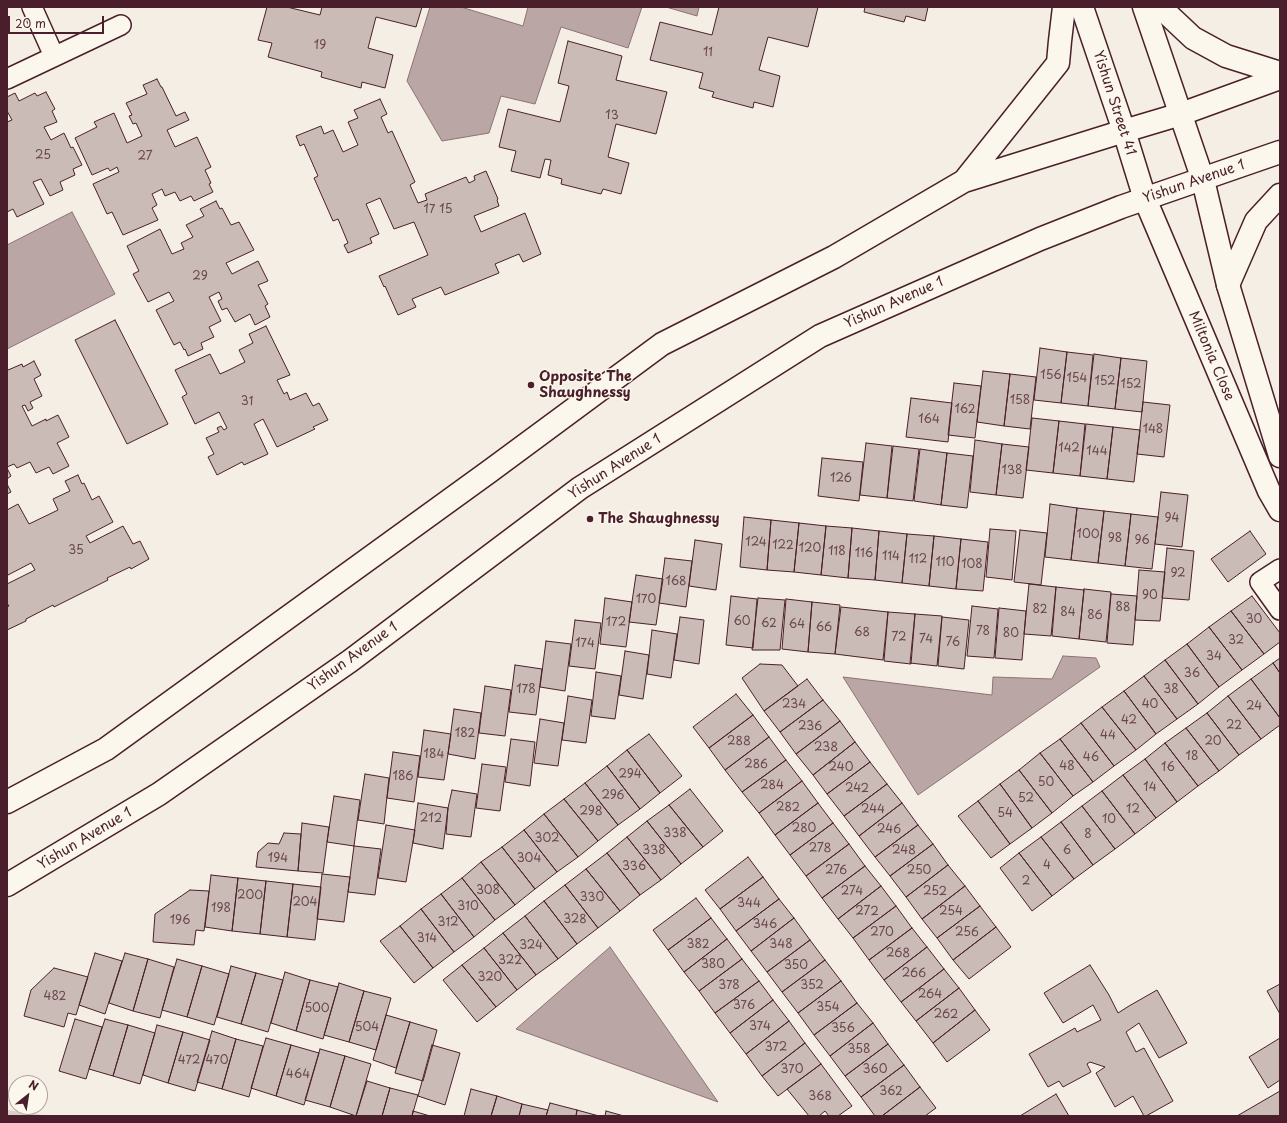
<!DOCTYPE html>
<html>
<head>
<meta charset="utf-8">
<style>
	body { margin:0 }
	#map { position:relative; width:1287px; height:1123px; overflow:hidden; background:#f4eee4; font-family:"Playpen Sans",sans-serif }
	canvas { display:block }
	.frame { position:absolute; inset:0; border:8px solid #4a1f2b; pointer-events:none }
	.north { position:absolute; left:8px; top:1075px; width:40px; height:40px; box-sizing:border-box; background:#fbf7ec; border:1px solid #b4a19f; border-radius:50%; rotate:30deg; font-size:11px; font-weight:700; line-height:16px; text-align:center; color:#4a1f2b }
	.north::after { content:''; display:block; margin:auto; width:14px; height:18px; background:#4a1f2b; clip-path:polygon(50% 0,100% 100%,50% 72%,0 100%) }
	.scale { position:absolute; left:8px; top:16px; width:96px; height:18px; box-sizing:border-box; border:2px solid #4a1f2b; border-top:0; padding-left:5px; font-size:12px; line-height:14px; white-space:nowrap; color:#4a1f2b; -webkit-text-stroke:3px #fbf7ec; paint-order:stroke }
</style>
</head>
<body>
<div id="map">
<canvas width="1287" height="1123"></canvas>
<div class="frame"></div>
<div class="north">N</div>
<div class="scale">20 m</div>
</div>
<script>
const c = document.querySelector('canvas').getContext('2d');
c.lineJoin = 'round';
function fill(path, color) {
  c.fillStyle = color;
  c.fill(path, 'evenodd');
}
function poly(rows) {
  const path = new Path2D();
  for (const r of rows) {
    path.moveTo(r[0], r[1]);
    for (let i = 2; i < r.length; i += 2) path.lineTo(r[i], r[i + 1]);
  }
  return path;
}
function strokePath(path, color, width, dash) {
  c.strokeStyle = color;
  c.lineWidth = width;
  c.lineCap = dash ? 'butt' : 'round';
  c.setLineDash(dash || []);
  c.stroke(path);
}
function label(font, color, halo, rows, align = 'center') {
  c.font = font + ' "Playpen Sans",sans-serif';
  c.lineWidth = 3;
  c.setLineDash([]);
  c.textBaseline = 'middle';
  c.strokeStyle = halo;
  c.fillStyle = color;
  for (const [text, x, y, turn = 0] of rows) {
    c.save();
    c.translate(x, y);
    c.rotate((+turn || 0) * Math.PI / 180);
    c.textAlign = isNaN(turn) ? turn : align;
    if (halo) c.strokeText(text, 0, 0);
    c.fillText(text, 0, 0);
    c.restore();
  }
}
const green = poly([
	[7,1110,50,1116,7,1116]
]);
const water = poly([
	[430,7,461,7,523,26,528,7,642,7,628,48,561,27,535,104,501,96,489,133,442,141,407,81,430,7],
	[666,7,699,7,697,16,666,7],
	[72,212,115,294,7,349,7,245,72,212],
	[1063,656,1096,658,1100,667,918,795,843,677,992,695,993,677,1052,679,1063,656],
	[610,947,718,1102,516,1029,610,947]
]);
const building = poly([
	[267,7,287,7,320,15,322,7,422,7,416,27,376,17,368,48,393,55,385,88,362,82,361,88,321,77,322,72,268,57,272,43,258,40,267,7],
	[719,7,818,7,808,47,768,37,759,70,780,76,773,107,754,102,753,108,712,97,714,92,699,88,703,73,650,60,660,22,712,35,719,7],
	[865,7,928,7,925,21,906,16,904,22,864,12,865,7],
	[568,41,622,56,616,80,667,92,656,134,616,124,608,157,629,163,621,194,603,189,601,194,561,184,562,179,548,175,551,160,545,159,540,178,511,171,516,151,499,147,508,109,560,122,569,86,558,83,568,41],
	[157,79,161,87,162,87,176,116,185,112,189,120,167,130,175,147,197,137,211,167,205,170,211,183,209,184,213,192,194,201,191,196,180,201,175,192,165,196,162,189,152,194,157,205,152,208,158,220,123,235,112,212,107,214,93,184,119,172,117,167,110,171,108,168,92,175,75,138,97,127,94,122,114,113,127,143,142,136,136,123,133,124,129,116,132,115,126,103,147,94,143,85,157,79],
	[46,92,55,109,52,111,57,122,44,127,51,140,64,133,71,148,73,147,82,165,73,169,75,175,60,182,63,190,50,196,41,179,33,182,44,204,17,217,13,209,7,212,7,122,12,120,7,111,7,97,15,93,19,101,35,93,37,96,46,92],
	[380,99,387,114,381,117,388,133,392,131,415,182,410,185,418,203,427,200,425,194,466,177,469,183,475,180,474,176,486,171,498,199,497,200,499,206,474,216,481,232,525,213,541,254,523,262,519,254,495,264,499,273,445,295,441,287,412,299,416,307,398,315,385,286,384,287,379,276,428,255,414,222,394,229,380,198,366,204,379,234,370,238,372,243,348,253,344,245,348,243,338,219,333,221,314,178,318,176,304,144,300,146,296,136,321,126,324,134,333,130,343,152,358,145,348,122,358,118,354,110,380,99],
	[216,201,220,209,222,208,231,225,239,222,254,250,226,263,232,274,258,261,268,281,258,285,268,304,265,306,270,317,255,325,250,314,235,322,227,308,222,310,218,301,222,299,219,292,209,297,221,321,209,327,214,337,201,343,203,349,188,356,185,349,184,350,180,342,174,345,156,310,174,301,169,292,148,302,133,274,139,271,127,246,160,229,172,254,184,249,181,243,193,237,186,225,204,216,200,209,216,201],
	[115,320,168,424,127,444,75,340,115,320],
	[266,326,290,375,277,380,284,394,287,392,290,400,306,393,313,406,319,403,328,420,313,427,315,429,277,447,263,419,254,424,268,454,244,465,242,462,217,475,208,457,214,454,206,438,219,432,217,428,221,426,224,430,227,428,219,412,195,424,182,397,187,394,175,370,210,354,220,374,229,370,245,362,239,350,253,343,249,334,266,326],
	[1040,348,1067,352,1061,403,1034,400,1040,348],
	[1067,352,1093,355,1088,406,1061,403,1067,352],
	[1094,354,1121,358,1115,409,1088,406,1094,354],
	[1121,358,1147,361,1142,412,1115,409,1121,358],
	[34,361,41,375,34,379,42,396,30,402,33,408,28,411,25,405,22,406,32,426,46,419,46,421,58,415,69,437,57,443,69,466,53,474,49,467,36,473,30,462,17,468,14,464,7,467,7,368,8,370,22,364,23,367,34,361],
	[983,371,1010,374,1004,426,977,422,983,371],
	[1010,374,1036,377,1030,429,1004,426,1010,374],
	[954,383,981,386,975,438,948,435,954,383],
	[911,398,952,403,948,442,906,437,911,398],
	[1143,402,1170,405,1164,457,1137,454,1143,402],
	[1032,418,1059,421,1053,473,1026,470,1032,418],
	[1059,421,1085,424,1080,476,1053,473,1059,421],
	[1086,424,1113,427,1107,479,1080,476,1086,424],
	[1113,427,1140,430,1134,482,1107,479,1113,427],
	[975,440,1002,444,996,495,970,492,975,440],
	[866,443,892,446,887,498,860,495,866,443],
	[1002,444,1029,447,1023,498,996,495,1002,444],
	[893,446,919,449,913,501,887,498,893,446],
	[920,449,947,453,941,505,914,501,920,449],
	[947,453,973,456,967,508,941,505,947,453],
	[822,458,863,462,859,501,818,496,822,458],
	[7,468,11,476,7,479,7,468],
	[78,475,82,484,84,483,92,500,99,496,113,522,86,536,90,543,123,526,133,544,140,541,149,559,131,569,130,567,107,578,108,580,54,607,53,605,26,619,26,621,7,630,7,607,9,606,7,603,7,584,35,570,31,563,8,575,7,573,7,510,18,504,29,524,58,510,53,499,70,491,65,481,78,475],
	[7,484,11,492,7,494,7,484],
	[1161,492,1188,495,1182,547,1155,544,1161,492],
	[1050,504,1077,508,1071,560,1045,557,1050,504],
	[1077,508,1104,511,1098,563,1071,560,1077,508],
	[1104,511,1131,514,1125,566,1098,563,1104,511],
	[1131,514,1158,517,1152,569,1125,566,1131,514],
	[744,517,771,520,767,570,740,567,744,517],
	[771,520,799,523,794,572,767,570,771,520],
	[799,523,826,526,821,575,794,572,799,523],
	[826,526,852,528,848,578,821,575,826,526],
	[852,528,879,531,875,580,848,578,852,528],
	[990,529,1016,531,1012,580,986,577,990,529],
	[1020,530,1047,533,1041,585,1014,582,1020,530],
	[879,531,907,534,902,583,875,580,879,531],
	[1250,531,1266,554,1228,582,1211,559,1250,531],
	[907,534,934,536,929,586,902,583,907,534],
	[934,536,961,539,956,589,929,586,934,536],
	[961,539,988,542,983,591,956,589,961,539],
	[695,540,722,544,716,590,689,586,695,540],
	[1167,548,1194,551,1189,600,1162,598,1167,548],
	[665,558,692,561,686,607,659,603,665,558],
	[1139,570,1165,572,1160,621,1135,620,1139,570],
	[636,575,663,579,656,625,629,622,636,575],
	[1029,584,1056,587,1051,636,1024,634,1029,584],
	[1056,587,1084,590,1079,639,1052,636,1056,587],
	[1084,589,1111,592,1106,642,1079,639,1084,589],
	[1111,594,1137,596,1133,645,1107,643,1111,594],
	[731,596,757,599,753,648,726,645,731,596],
	[1252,596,1280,633,1280,642,1264,654,1231,611,1252,596],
	[605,598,632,602,626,647,600,644,605,598],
	[758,598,785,600,780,650,752,650,758,598],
	[786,599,812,602,808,652,782,649,786,599],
	[812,602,840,605,835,654,808,652,812,602],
	[972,606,998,609,994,658,967,656,972,606],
	[841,607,888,612,883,660,835,654,841,607],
	[999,608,1026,611,1022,660,995,658,999,608],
	[1231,611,1264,654,1242,670,1209,627,1231,611],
	[888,612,915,614,911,664,884,661,888,612],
	[915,614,942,616,937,666,910,663,915,614],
	[680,617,704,620,699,664,674,660,680,617],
	[942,617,969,620,964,669,938,666,942,617],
	[575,620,601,623,595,669,569,666,575,620],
	[1209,627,1242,670,1219,687,1187,644,1209,627],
	[652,630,677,634,671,678,647,674,652,630],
	[546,641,571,644,565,691,540,687,546,641],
	[1187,644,1219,687,1198,704,1165,660,1187,644],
	[625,651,649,655,643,699,619,695,625,651],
	[1280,658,1280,673,1273,663,1280,658],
	[1165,660,1198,704,1177,719,1144,676,1165,660],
	[1273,663,1280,673,1280,718,1251,679,1273,663],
	[760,664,782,665,798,686,764,711,742,678,760,664],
	[515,665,542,669,536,715,509,712,515,665],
	[596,672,621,676,615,719,591,716,596,672],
	[1144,676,1177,719,1156,734,1124,691,1144,676],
	[807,679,823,700,780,732,764,711,807,679],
	[1251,679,1280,718,1280,725,1261,739,1228,696,1251,679],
	[485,686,511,690,505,736,479,733,485,686],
	[1124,691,1156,734,1136,750,1102,707,1124,691],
	[736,694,753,715,709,748,693,727,736,694],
	[568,696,592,700,586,743,562,740,568,696],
	[1228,696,1261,739,1239,755,1207,713,1228,696],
	[823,700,840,721,796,754,780,732,823,700],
	[1102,707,1136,750,1114,766,1081,723,1102,707],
	[454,709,481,713,475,759,448,754,454,709],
	[1207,713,1239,755,1219,771,1186,728,1207,713],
	[753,715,769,737,725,770,709,748,753,715],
	[540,719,564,723,558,766,534,763,540,719],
	[840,721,855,742,813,775,796,754,840,721],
	[1081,723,1114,766,1093,782,1060,739,1081,723],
	[1186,728,1219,771,1198,786,1165,743,1186,728],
	[424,730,451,734,444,780,418,777,424,730],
	[649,734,682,776,660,793,627,750,649,734],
	[769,737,786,760,742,792,725,770,769,737],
	[511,739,535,742,530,786,505,782,511,739],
	[1060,739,1093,782,1073,796,1040,753,1060,739],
	[855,742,870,762,827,794,813,775,855,742],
	[1165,743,1198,786,1177,802,1145,759,1165,743],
	[627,750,660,793,640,809,607,766,627,750],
	[393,752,420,756,414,802,387,798,393,752],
	[1040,753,1073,796,1052,813,1019,770,1040,753],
	[1145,759,1177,802,1156,818,1123,775,1145,759],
	[786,760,802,781,759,813,742,792,786,760],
	[870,762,887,784,844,816,827,794,870,762],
	[482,764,506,767,500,811,476,808,482,764],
	[607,766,640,809,618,825,585,783,607,766],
	[1019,770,1052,813,1032,828,1000,784,1019,770],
	[365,774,389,778,384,824,358,820,365,774],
	[1123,775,1156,818,1135,834,1102,791,1123,775],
	[802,781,818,803,775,835,759,813,802,781],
	[585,783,618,825,598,841,564,799,585,783],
	[887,784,902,803,859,836,844,816,887,784],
	[1000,784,1032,828,1010,844,978,801,1000,784],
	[690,789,723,831,703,847,669,805,690,789],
	[452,790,477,794,471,837,446,834,448,808,452,790],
	[1102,791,1135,834,1115,849,1082,806,1102,791],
	[334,796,360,800,354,846,327,842,334,796],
	[564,799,598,841,578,857,544,814,564,799],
	[978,801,1010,844,991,858,958,816,978,801],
	[418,803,448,808,443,849,413,843,418,803],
	[818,803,833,823,790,855,775,835,818,803],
	[902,803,918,825,875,857,859,836,902,803],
	[669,805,703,847,681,864,647,821,669,805],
	[1082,806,1115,849,1093,865,1061,822,1082,806],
	[544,814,578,857,557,872,524,830,544,814],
	[647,821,681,864,661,880,627,837,647,821],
	[1061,822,1093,865,1074,879,1041,837,1061,822],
	[302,823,329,827,323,873,298,871,302,823],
	[833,823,849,844,806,876,790,855,833,823],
	[386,825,415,830,406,882,378,878,386,825],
	[918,825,933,844,890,876,875,857,918,825],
	[524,830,557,872,535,889,502,847,524,830],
	[284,833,301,834,298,871,256,867,258,852,268,843,279,844,284,833],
	[627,837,661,880,640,895,607,853,627,837],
	[1041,837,1074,879,1052,896,1019,853,1041,837],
	[849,844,865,866,822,898,806,876,849,844],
	[933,844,948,865,906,897,890,876,933,844],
	[354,846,381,849,375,895,348,892,354,846],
	[502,847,535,889,515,905,481,862,502,847],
	[607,853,640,895,620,911,586,869,607,853],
	[1019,853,1052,896,1032,911,1000,868,1019,853],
	[748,857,763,877,720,909,705,890,748,857],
	[481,862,515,905,495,920,462,878,481,862],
	[948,865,965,886,922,919,906,897,948,865],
	[865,866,881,886,838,919,822,898,865,866],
	[586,869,620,911,598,928,565,885,586,869],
	[322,874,350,877,344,922,317,919,322,874],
	[211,875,238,878,232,931,205,927,211,875],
	[763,877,779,899,736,931,720,909,763,877],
	[238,878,266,881,260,934,232,931,238,878],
	[462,878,495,920,474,937,441,894,462,878],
	[266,881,293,884,287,937,260,934,266,881],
	[293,884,321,887,315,940,287,937,293,884],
	[565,885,598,928,577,944,544,901,565,885],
	[881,886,896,906,853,938,838,919,881,886],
	[965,886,980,906,937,938,922,919,965,886],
	[190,890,209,891,204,931,196,930,194,945,153,942,155,914,190,890],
	[441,894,474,937,454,952,421,909,441,894],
	[696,898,711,918,668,950,653,930,696,898],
	[779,899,794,918,751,951,736,931,779,899],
	[544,901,577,944,558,959,525,916,544,901],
	[896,906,912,928,869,960,853,938,896,906],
	[980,906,996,927,953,960,937,938,980,906],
	[421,909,454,952,433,968,400,926,421,909],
	[525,916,558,959,536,975,503,933,525,916],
	[711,918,727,939,684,972,668,950,711,918],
	[794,918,810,940,767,972,751,951,794,918],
	[400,926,433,968,414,983,380,941,400,926],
	[996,927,1011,947,969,979,953,960,996,927],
	[912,928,927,947,884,980,869,960,912,928],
	[503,933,536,975,517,990,484,948,503,933],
	[727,939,742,959,699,991,684,972,727,939],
	[810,940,825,960,782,992,767,972,810,940],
	[927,947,944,969,901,1002,884,980,927,947],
	[484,948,517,990,496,1007,462,965,484,948],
	[95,953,122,961,105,1014,79,1005,95,953],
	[125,953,148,959,133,1011,109,1003,125,953],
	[148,959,174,967,160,1018,133,1011,148,959],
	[177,959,202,966,187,1017,162,1010,177,959],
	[742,959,759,981,715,1013,699,991,742,959],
	[825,960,841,981,798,1013,782,992,825,960],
	[462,965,496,1007,477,1022,443,980,462,965],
	[1090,965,1109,995,1118,1013,1129,1006,1157,990,1187,1043,1159,1058,1139,1023,1126,1032,1136,1052,1144,1048,1173,1101,1146,1116,1144,1116,1133,1096,1115,1107,1096,1073,1105,1067,1090,1062,1087,1064,1091,1072,1063,1087,1059,1081,1048,1087,1029,1054,1075,1028,1077,1032,1101,1020,1093,1005,1063,1023,1044,993,1090,965],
	[202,966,229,974,214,1025,187,1017,202,966],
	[231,966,256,973,241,1024,217,1017,231,966],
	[54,968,88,977,76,1015,68,1013,64,1027,24,1016,31,990,54,968],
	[944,969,959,988,916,1021,901,1002,944,969],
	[285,972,310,980,296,1031,271,1023,285,972],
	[256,973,283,980,268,1032,241,1024,256,973],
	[310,980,338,987,323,1039,296,1031,310,980],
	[759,981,773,1000,730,1033,715,1013,759,981],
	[841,981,857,1003,814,1035,798,1013,841,981],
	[339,983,364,991,349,1042,324,1035,339,983],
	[1280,984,1280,1014,1267,991,1280,984],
	[959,988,975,1010,933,1043,916,1021,959,988],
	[364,991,391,998,376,1050,349,1042,364,991],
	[773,1000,789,1021,746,1054,730,1033,773,1000],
	[857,1003,873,1023,830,1056,814,1035,857,1003],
	[975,1010,990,1030,947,1062,933,1043,975,1010],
	[386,1015,410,1022,396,1068,373,1060,386,1015],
	[75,1019,102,1027,86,1079,59,1071,75,1019],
	[105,1019,128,1025,113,1076,89,1069,105,1019],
	[789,1021,805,1043,762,1076,746,1054,789,1021],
	[410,1022,437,1030,423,1081,395,1073,410,1022],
	[873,1023,888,1044,845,1076,830,1056,873,1023],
	[128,1025,155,1033,140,1084,113,1076,128,1025],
	[157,1025,183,1032,168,1083,143,1075,157,1025],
	[212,1031,236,1039,222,1089,197,1082,212,1031],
	[183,1032,210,1040,195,1091,168,1083,183,1032],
	[266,1038,291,1045,276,1096,251,1088,266,1038],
	[1280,1038,1280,1080,1268,1088,1249,1057,1280,1038],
	[236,1039,263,1046,249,1097,222,1089,236,1039],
	[805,1043,821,1064,778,1096,762,1076,805,1043],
	[888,1044,904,1065,861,1097,845,1076,888,1044],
	[291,1045,319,1053,304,1105,276,1096,291,1045],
	[432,1045,460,1053,445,1105,418,1096,432,1045],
	[320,1049,345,1056,330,1107,305,1100,320,1049],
	[345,1056,371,1064,356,1116,330,1107,345,1056],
	[821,1064,852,1106,838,1116,829,1116,825,1111,819,1116,809,1116,787,1089,821,1064],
	[904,1065,920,1087,882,1116,875,1116,861,1097,904,1065],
	[367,1081,390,1088,382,1116,356,1116,367,1081],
	[920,1087,936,1108,925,1116,882,1116,920,1087],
	[390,1088,418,1095,412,1116,382,1116,390,1088],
	[471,1089,497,1096,491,1116,464,1116,471,1089],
	[1280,1091,1280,1116,1237,1116,1280,1091],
	[1056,1094,1069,1116,1020,1116,1056,1094],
	[497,1096,522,1104,519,1116,491,1116,497,1096],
	[550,1103,577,1110,576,1116,546,1116,550,1103],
	[522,1104,548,1110,546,1116,519,1116,522,1104],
	[577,1110,599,1116,576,1116,577,1110],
	[413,1111,430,1116,412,1116,413,1111],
	[606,1111,624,1116,605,1116,606,1111]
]);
const lane = poly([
	[32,7,54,56],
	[7,79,121,25],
	[1280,569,1260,582,1280,610]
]);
const street = poly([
	[1082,7,1124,131,1145,199,1269,491,1280,510],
	[1144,7,1203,180,1228,285,1280,456]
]);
const primary = poly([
	[1160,7,1193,38,1226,56,1280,73],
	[964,181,1058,63,1060,41,1064,7],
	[1228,285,1256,221,1280,195],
	[7,802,106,749,490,471,662,344,834,257,964,181,1124,131,1181,114,1280,78],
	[7,885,159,794,350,661,580,488,820,336,1040,239,1121,207,1280,152]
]);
const markers = [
	[531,385,4,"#4a1f2b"],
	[590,519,4,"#4a1f2b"]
];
const numberNames = [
	["19",320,46],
	["11",708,53],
	["13",612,116],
	["25",43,156],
	["27",145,157],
	["17 15",438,210],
	["29",200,277],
	["156",1051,376],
	["154",1077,379],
	["152",1105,382],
	["152",1131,385],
	["158",1020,401],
	["31",247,402],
	["162",965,410],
	["164",929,420],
	["148",1153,430],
	["142",1069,449],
	["144",1097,452],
	["138",1012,471],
	["126",841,479],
	["94",1172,519],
	["100",1088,535],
	["98",1115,539],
	["96",1142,541],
	["124",756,543],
	["122",783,546],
	["120",810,549],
	["35",76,551],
	["118",837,552],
	["116",864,554],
	["114",891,557],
	["112",918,560],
	["110",945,563],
	["108",972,565],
	["92",1178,574],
	["168",676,582],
	["90",1150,596],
	["170",646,600],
	["88",1123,608],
	["82",1040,610],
	["84",1068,613],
	["86",1095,616],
	["30",1254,620],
	["60",742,622],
	["172",616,623],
	["62",769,624],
	["64",797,625],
	["66",824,628],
	["78",983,632],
	["68",862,633],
	["80",1011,634],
	["72",899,638],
	["74",926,640],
	["32",1236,641],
	["76",953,643],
	["174",585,644],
	["34",1214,657],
	["36",1192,674],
	["178",526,690],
	["38",1171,690],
	["234",794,705],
	["40",1150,705],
	["24",1254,707],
	["42",1129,721],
	["22",1234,726],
	["236",810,727],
	["182",465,734],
	["44",1108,736],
	["288",739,742],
	["20",1213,742],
	["238",826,748],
	["184",434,755],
	["18",1192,757],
	["46",1091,758],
	["286",756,765],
	["48",1067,767],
	["240",841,768],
	["16",1168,768],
	["294",630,775],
	["186",403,777],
	["50",1046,783],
	["284",772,786],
	["14",1150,788],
	["242",857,789],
	["296",613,796],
	["52",1026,799],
	["282",788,808],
	["244",873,810],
	["12",1133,810],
	["298",591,812],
	["54",1005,814],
	["212",431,819],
	["10",1109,820],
	["280",804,829],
	["246",889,830],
	["338",675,834],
	["8",1088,835],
	["302",547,839],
	["278",820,849],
	["338",654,851],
	["248",904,851],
	["6",1067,851],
	["194",278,859],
	["304",529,859],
	["4",1047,866],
	["336",634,867],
	["276",836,871],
	["250",919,871],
	["2",1026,882],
	["308",488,891],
	["274",852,892],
	["252",935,892],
	["200",250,896],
	["330",592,898],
	["204",305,903],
	["344",749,904],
	["310",468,907],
	["198",221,909],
	["272",867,912],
	["254",951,912],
	["328",575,920],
	["196",180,921],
	["312",448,923],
	["346",765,925],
	["270",882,933],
	["256",967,933],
	["314",427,939],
	["382",698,945],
	["348",781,945],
	["324",531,946],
	["268",898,954],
	["322",510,961],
	["380",713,965],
	["350",796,966],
	["266",914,974],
	["320",490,978],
	["378",729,986],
	["352",812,986],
	["264",930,995],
	["482",55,997],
	["376",744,1006],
	["354",828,1008],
	["500",317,1009],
	["262",946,1015],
	["374",760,1027],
	["504",367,1028],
	["356",843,1029],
	["372",776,1048],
	["358",859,1050],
	["472",189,1061],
	["470",217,1061],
	["370",792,1070],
	["360",875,1070],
	["464",298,1075],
	["362",891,1092],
	["368",820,1097]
];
const streetNames = [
	["Yishun Street 41",1114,103,72],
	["Yishun Avenue 1",1194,182,-19],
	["Yishun Avenue 1",894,303,-24],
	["Miltonia Close",1211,356,67],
	["Yishun Avenue 1",615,467,-33],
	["Yishun Avenue 1",353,657,-36],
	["Yishun Avenue 1",85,839,-31]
];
const poiNames = [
	["Opposite The",539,377],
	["Shaughnessy",539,393],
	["The Shaughnessy",598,519]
];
fill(green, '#dbd0c9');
fill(water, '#baa7a5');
strokePath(water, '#8d7174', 1);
fill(building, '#cabbb6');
strokePath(building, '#4a1f2b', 1);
strokePath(lane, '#4a1f2b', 22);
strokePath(street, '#4a1f2b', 25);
strokePath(primary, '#4a1f2b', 25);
strokePath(lane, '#fbf7ec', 19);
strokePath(street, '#fbf7ec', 22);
strokePath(primary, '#fbf7ec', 22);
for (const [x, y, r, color] of markers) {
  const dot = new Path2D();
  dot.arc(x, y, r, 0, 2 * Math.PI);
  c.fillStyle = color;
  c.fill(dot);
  strokePath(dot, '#fbf7ec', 1.5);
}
label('12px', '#6a464e', null, numberNames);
label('14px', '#4a1f2b', '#fbf7ec', streetNames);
label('bold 14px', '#4a1f2b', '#fbf7ec', poiNames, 'left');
</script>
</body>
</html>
